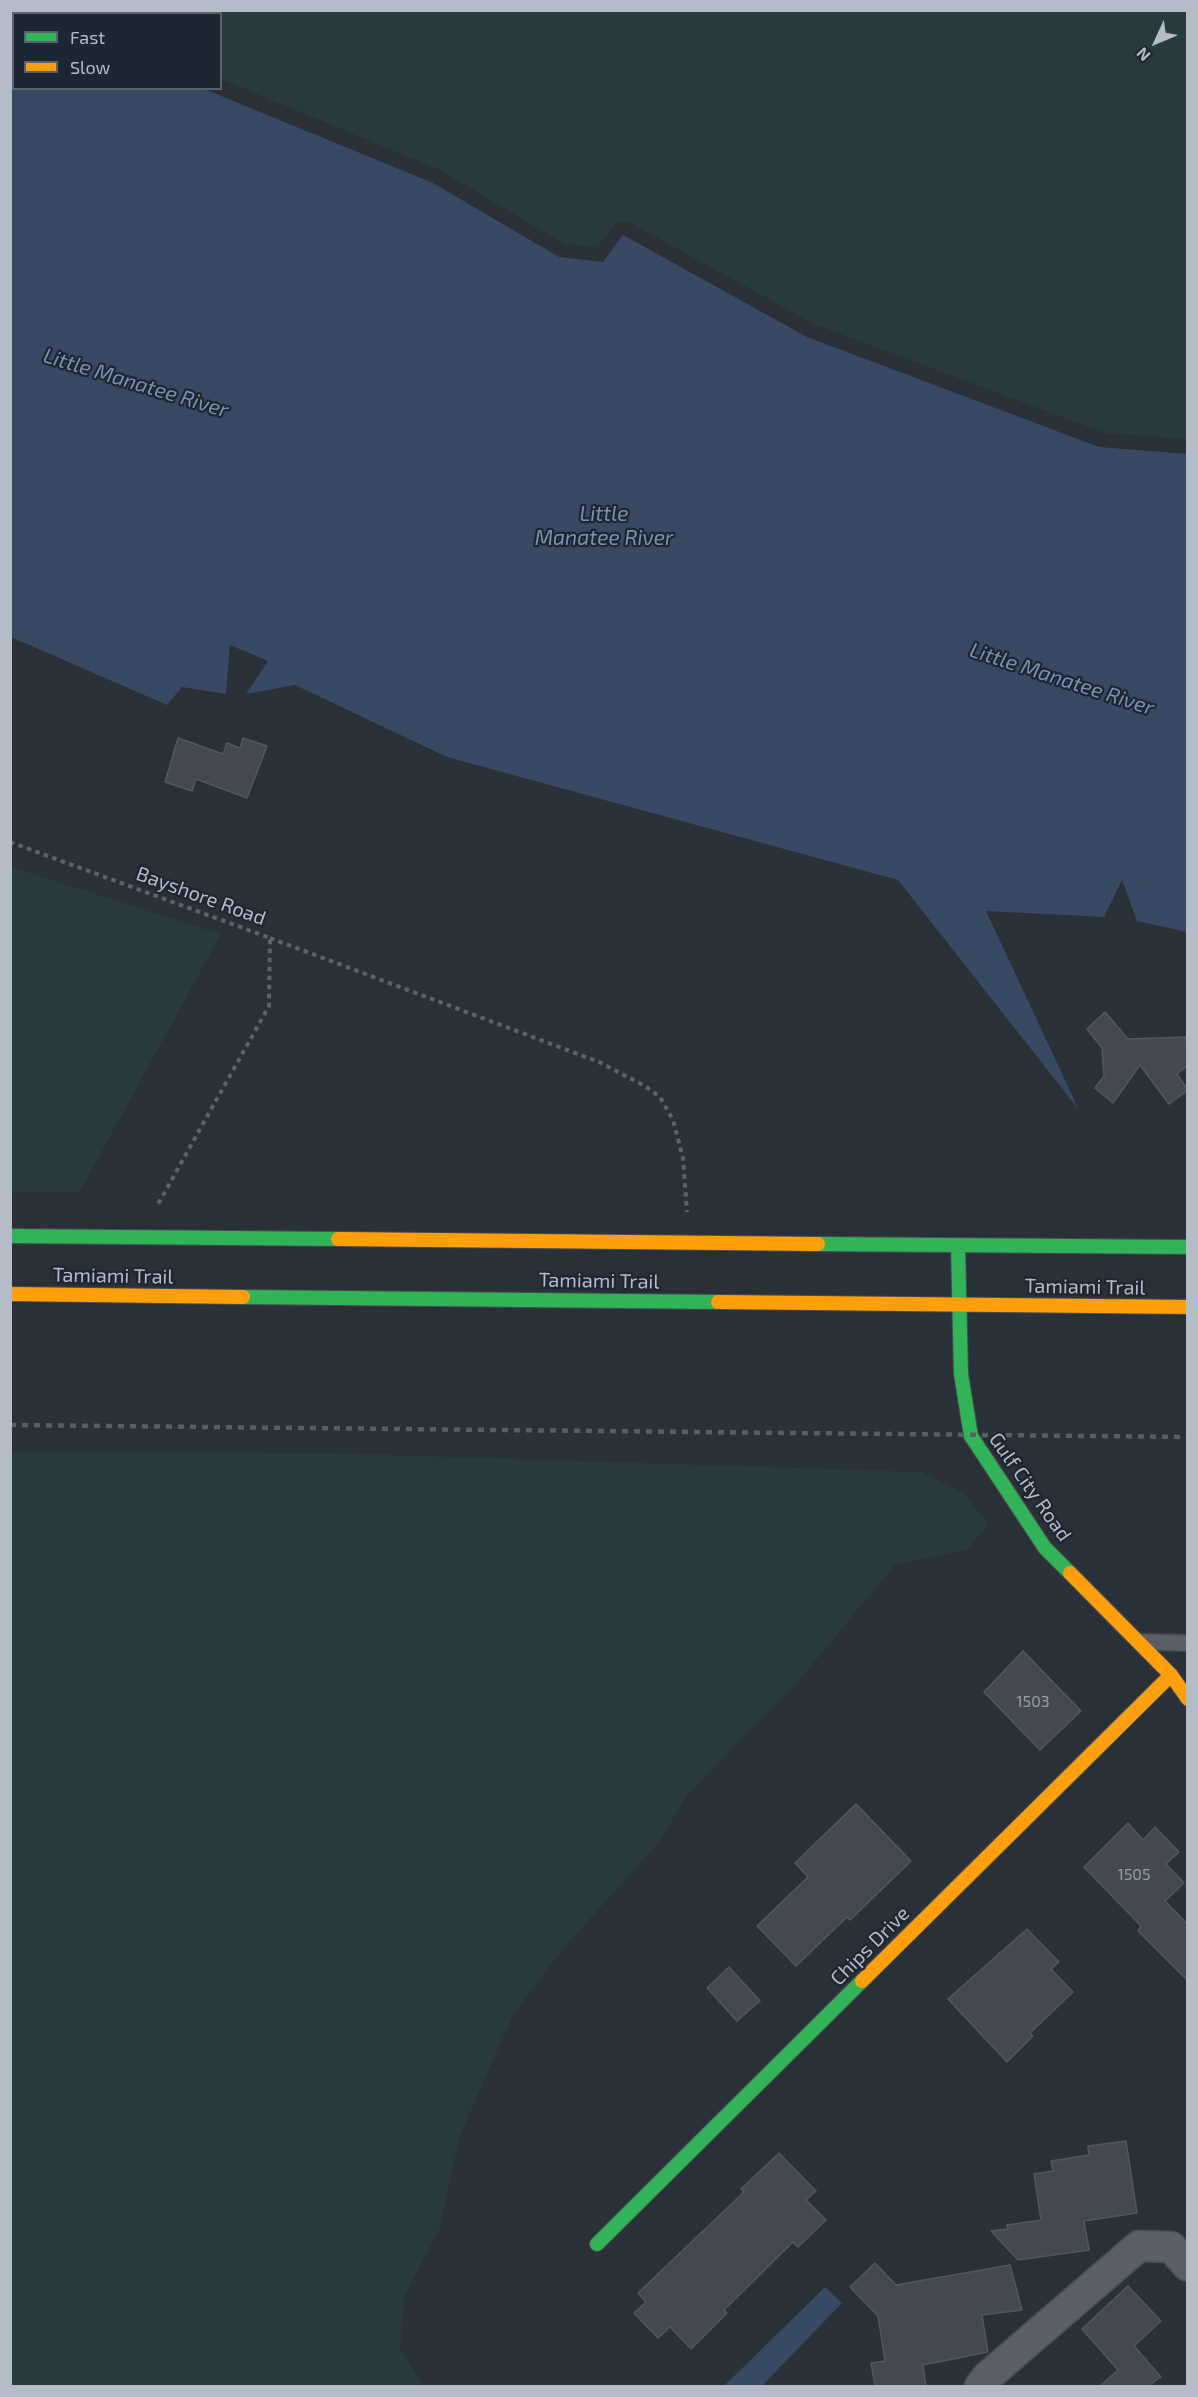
<!DOCTYPE html>
<html>
<head>
<meta charset="utf-8">
<style>
	body { margin:0 }
	#map { position:relative; width:1198px; height:2397px; overflow:hidden; background:#2a3038; font-family:"Exo 2",sans-serif }
	canvas { display:block }
	.frame { position:absolute; inset:0; border:12px solid #b4bcc9; pointer-events:none }
	.legend { position:absolute; left:12px; top:12px; width:210px; height:78px; box-sizing:border-box; background:#1d2633; border:2px solid #59626f; margin:0; padding:8px 10px; list-style:none; font-size:18px; color:#b4bcc9 }
	.legend li { display:flex; align-items:center; gap:12px; height:30px }
	.legend b { width:30px; border:2px solid #59626f }
	.north { position:absolute; left:1126px; top:12px; width:60px; height:60px; -webkit-text-stroke:4px #1d2633; paint-order:stroke; rotate:226deg; font-size:16px; font-weight:700; line-height:24px; text-align:center; color:#b4bcc9 }
	.north::after { content:''; display:block; margin:auto; width:21px; height:27px; background:#b4bcc9; clip-path:polygon(50% 0,100% 100%,50% 72%,0 100%) }
</style>
</head>
<body>
<div id="map">
<canvas width="1198" height="2397"></canvas>
<div class="frame"></div>
<ul class="legend">
<li><b style="height:8px;background:#30b455"></b>Fast</li>
<li><b style="height:8px;background:#ff9f0a"></b>Slow</li>
</ul>
<div class="north">N</div>
</div>
<script>
const c = document.querySelector('canvas').getContext('2d');
c.lineJoin = 'round';
function fill(path, color) {
  c.fillStyle = color;
  c.fill(path, 'evenodd');
}
function poly(rows) {
  const path = new Path2D();
  for (const r of rows) {
    path.moveTo(r[0], r[1]);
    for (let i = 2; i < r.length; i += 2) path.lineTo(r[i], r[i + 1]);
  }
  return path;
}
function strokePath(path, color, width, dash) {
  c.strokeStyle = color;
  c.lineWidth = width;
  c.lineCap = dash ? 'butt' : 'round';
  c.setLineDash(dash || []);
  c.stroke(path);
}
function label(font, color, halo, rows, align = 'center') {
  c.font = font + ' "Exo 2",sans-serif';
  c.lineWidth = 4.5;
  c.setLineDash([]);
  c.textBaseline = 'middle';
  c.strokeStyle = halo;
  c.fillStyle = color;
  for (const [text, x, y, turn = 0] of rows) {
    c.save();
    c.translate(x, y);
    c.rotate((+turn || 0) * Math.PI / 180);
    c.textAlign = isNaN(turn) ? turn : align;
    if (halo) c.strokeText(text, 0, 0);
    c.fillText(text, 0, 0);
    c.restore();
  }
}
const green = poly([
	[54,11,1187,11,1187,439,1104,433,814,324,627,221,615,224,597,247,565,244,440,170,221,79,220,14,61,14],
	[11,867,221,934,79,1193,11,1192],
	[11,1452,328,1453,923,1472,966,1495,986,1521,988,1525,968,1549,895,1565,801,1678,687,1795,660,1841,562,1950,513,2015,460,2135,440,2228,405,2295,400,2348,423,2386,11,2386]
]);
const water = poly([
	[15,10,22,13,14,14,14,88,204,89,433,183,559,257,603,262,623,235,807,337,1099,447,1187,454,1187,932,1137,921,1122,880,1104,917,986,911,1079,1110,898,880,447,757,295,685,246,694,268,661,230,645,226,694,182,687,167,705,11,637,10,11],
	[825,2287,842,2303,762,2386,724,2386]
]);
const building = poly([
	[178,738,223,754,227,743,240,748,243,738,267,746,247,798,196,779,192,791,165,782,178,738],
	[1105,1012,1128,1039,1186,1037,1188,1065,1177,1074,1188,1090,1169,1104,1140,1065,1113,1103,1095,1088,1104,1076,1102,1048,1087,1029,1105,1012],
	[1023,1651,1081,1711,1040,1750,984,1692,1023,1651],
	[856,1804,911,1861,850,1920,847,1917,796,1966,757,1926,808,1877,795,1863,856,1804],
	[1128,1823,1143,1840,1155,1827,1179,1852,1166,1864,1184,1883,1165,1901,1188,1925,1188,1981,1138,1931,1141,1926,1084,1867,1128,1823],
	[1027,1929,1059,1962,1051,1969,1073,1992,1030,2033,1033,2036,1007,2062,948,1999,1027,1929],
	[729,1967,760,2001,737,2021,707,1988,729,1967],
	[1126,2141,1137,2213,1084,2221,1089,2250,1018,2260,991,2231,1008,2229,1007,2225,1041,2220,1034,2174,1053,2171,1051,2161,1089,2155,1088,2146,1126,2141],
	[779,2153,816,2191,806,2200,826,2220,798,2247,793,2242,724,2310,727,2313,691,2349,670,2327,658,2338,634,2313,646,2302,638,2293,744,2192,741,2189,779,2153],
	[875,2263,896,2285,1010,2265,1022,2310,982,2315,988,2352,923,2365,926,2386,875,2386,871,2363,885,2361,878,2316,850,2287,875,2263],
	[1128,2286,1161,2321,1134,2346,1161,2377,1148,2386,1100,2386,1118,2370,1082,2329,1128,2286]
]);
const path = poly([
	[10,842,270,938,269,1006,157,1206],
	[270,938,599,1062,645,1086,660,1097,673,1120,683,1158,687,1212]
]);
const lane = poly([
	[1141,1642,1188,1643]
]);
const street = poly([
	[980,2386,987,2377,1139,2246,1171,2247,1188,2266]
]);
const fast = poly([
	[10,1236,338,1239],
	[818,1244,1188,1247],
	[958,1245,961,1374,971,1436,1045,1548,1070,1573],
	[243,1297,718,1302],
	[597,2244,862,1981]
]);
const slow = poly([
	[338,1239,818,1244],
	[10,1294,243,1297],
	[718,1302,1188,1307],
	[1070,1573,1171,1675,1188,1699],
	[862,1981,1171,1675]
]);
const rail = poly([
	[10,1425,1188,1437]
]);
const numberNames = [
	["1503",1033,1702],
	["1505",1134,1875]
];
const streetNames = [
	["Bayshore Road",201,896,20],
	["Tamiami Trail",113,1276,1],
	["Tamiami Trail",599,1281,1],
	["Tamiami Trail",1085,1287,1],
	["Gulf City Road",1030,1487,55],
	["Chips Drive",870,1946,-45]
];
const waterNames = [
	["Little Manatee River",136,383,17],
	["Little",604,514],
	["Manatee River",604,538],
	["Little Manatee River",1062,679,18]
];
fill(green, '#273a3e');
fill(water, '#384963');
fill(building, '#444950');
strokePath(building, '#52575f', 1.5);
strokePath(lane, '#484c53', 18);
strokePath(street, '#484c53', 33);
strokePath(fast, '#484c53', 16);
strokePath(slow, '#484c53', 16);
strokePath(path, '#5d636a', 4, [4.5, 4.5]);
strokePath(lane, '#5a5e66', 15);
strokePath(street, '#5a5e66', 30);
strokePath(fast, '#30b455', 14);
strokePath(slow, '#ff9f0a', 14);
strokePath(rail, '#595d64', 4.5, [6, 6]);
label('16px', '#989fab', null, numberNames);
label('20px', '#b4bcc9', '#1d2633', streetNames);
label('italic 21px', '#7c92b1', '#1d2633', waterNames);
</script>
</body>
</html>
